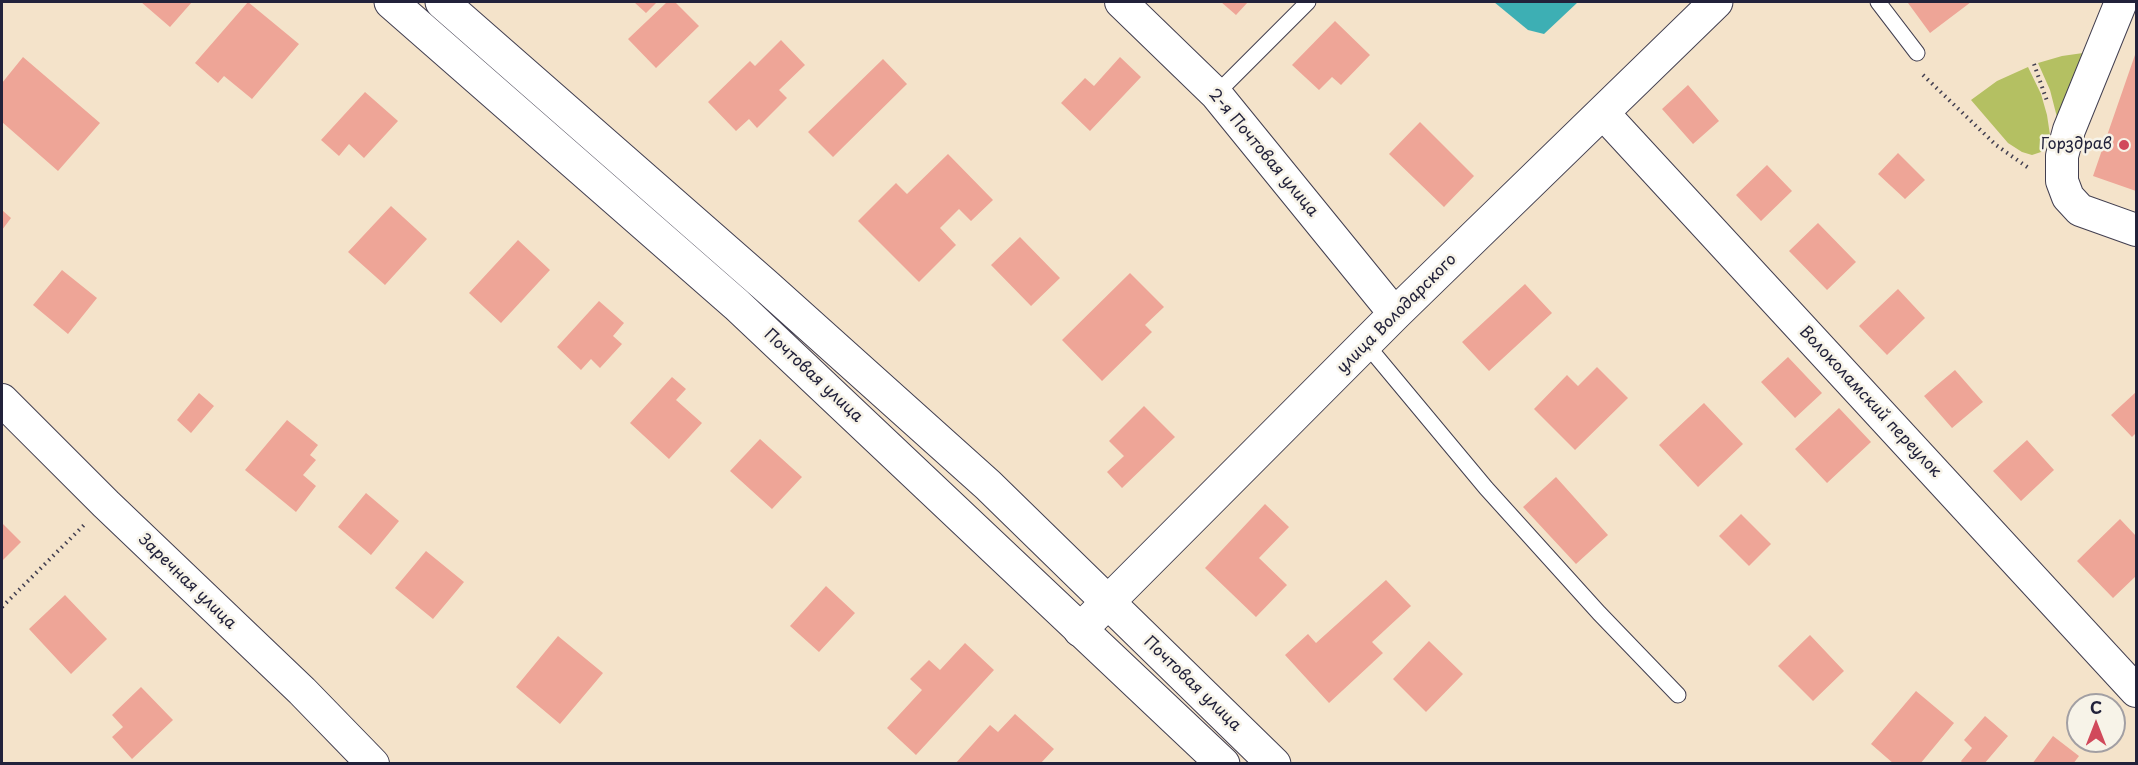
<!DOCTYPE html>
<html>
<head>
<meta charset="utf-8">
<style>
	body { margin:0 }
	#map { position:relative; width:2138px; height:765px; overflow:hidden; background:#f4e3ca; font-family:"Playpen Sans",sans-serif }
	canvas { display:block }
	.frame { position:absolute; inset:0; border:3px solid #22223b; pointer-events:none }
	.north { position:absolute; left:2066px; top:693px; width:60px; height:60px; box-sizing:border-box; background:#f7f3e8; border:2px solid #a29fa3; border-radius:50%; rotate:0deg; font-size:16px; font-weight:700; line-height:24px; text-align:center; color:#22223b }
	.north::after { content:''; display:block; margin:auto; width:21px; height:27px; background:#d1495b; clip-path:polygon(50% 0,100% 100%,50% 72%,0 100%) }
</style>
</head>
<body>
<div id="map">
<canvas width="2138" height="765"></canvas>
<div class="frame"></div>
<div class="north">С</div>
</div>
<script>
const c = document.querySelector('canvas').getContext('2d');
c.lineJoin = 'round';
function fill(path, color) {
  c.fillStyle = color;
  c.fill(path, 'evenodd');
}
function poly(rows) {
  const path = new Path2D();
  for (const r of rows) {
    path.moveTo(r[0], r[1]);
    for (let i = 2; i < r.length; i += 2) path.lineTo(r[i], r[i + 1]);
  }
  return path;
}
function strokePath(path, color, width, dash) {
  c.strokeStyle = color;
  c.lineWidth = width;
  c.lineCap = dash ? 'butt' : 'round';
  c.setLineDash(dash || []);
  c.stroke(path);
}
function label(font, color, halo, rows, align = 'center') {
  c.font = font + ' "Playpen Sans",sans-serif';
  c.lineWidth = 5;
  c.setLineDash([]);
  c.textBaseline = 'middle';
  c.strokeStyle = halo;
  c.fillStyle = color;
  for (const [text, x, y, turn = 0] of rows) {
    c.save();
    c.translate(x, y);
    c.rotate((+turn || 0) * Math.PI / 180);
    c.textAlign = isNaN(turn) ? turn : align;
    if (halo) c.strokeText(text, 0, 0);
    c.fillText(text, 0, 0);
    c.restore();
  }
}
const green = poly([
	[2090,52,2059,125,2050,90,2038,63,2062,56],
	[2028,67,2041,94,2047,115,2050,135,2048,146,2041,152,2032,155,2022,152,2008,143,1971,100,1997,81]
]);
const water = poly([
	[1494,2,1578,2,1544,34,1528,30]
]);
const building = poly([
	[141,2,192,2,170,27],
	[248,2,299,44,252,99,224,76,218,83,195,63],
	[634,2,657,2,646,13],
	[667,2,675,2,699,26,656,68,628,39],
	[1221,2,1248,2,1236,15],
	[1910,2,1971,2,1930,33,1908,3],
	[1335,21,1370,55,1341,85,1332,77,1319,90,1292,65],
	[781,40,805,65,779,90,787,98,757,128,749,119,736,131,708,102,750,61,755,66],
	[2136,52,2136,191,2093,176],
	[23,57,100,123,58,171,2,122,2,83],
	[1120,57,1141,77,1090,131,1061,103,1085,78,1094,86],
	[883,59,907,84,833,157,808,132],
	[1688,85,1719,121,1693,144,1662,109],
	[365,92,398,121,364,158,349,144,339,156,321,140],
	[1420,122,1474,176,1444,207,1389,154],
	[1898,153,1925,180,1905,199,1878,174],
	[948,154,993,200,971,221,959,209,940,228,956,245,919,282,858,221,896,183,907,194],
	[1767,165,1792,191,1761,221,1736,195],
	[391,206,427,239,385,285,348,252],
	[2,210,11,218,2,230],
	[1818,223,1856,262,1827,290,1789,251],
	[1020,237,1060,278,1031,306,991,265],
	[518,240,550,270,501,323,469,293],
	[62,270,97,298,68,334,33,305],
	[1130,273,1164,307,1145,325,1152,332,1102,381,1062,340],
	[1525,284,1552,313,1489,371,1462,342],
	[1898,289,1925,318,1887,355,1859,326],
	[599,301,624,323,613,336,622,344,600,368,591,359,581,370,557,347],
	[1788,357,1822,393,1795,418,1761,382],
	[1597,367,1628,398,1575,450,1534,409,1567,375,1578,386],
	[1955,370,1983,402,1952,428,1924,396],
	[672,377,686,389,676,400,702,423,669,459,630,423],
	[2136,392,2136,433,2132,437,2111,415],
	[199,393,214,406,191,433,177,420],
	[1704,403,1743,444,1698,487,1659,445],
	[1144,406,1175,437,1122,488,1107,472,1124,456,1109,441],
	[1839,408,1871,442,1827,483,1795,449],
	[287,420,318,445,310,455,316,460,303,475,316,486,296,512,245,470],
	[760,439,802,477,772,509,730,471],
	[2027,440,2054,470,2021,501,1993,471],
	[1556,477,1608,535,1576,564,1523,507],
	[366,493,399,521,371,555,338,527],
	[1265,504,1289,527,1259,558,1287,585,1256,617,1205,568],
	[1741,514,1771,544,1749,566,1719,536],
	[2120,519,2136,536,2136,576,2113,598,2077,561],
	[2,523,21,542,2,561],
	[426,551,464,582,433,619,395,588],
	[1386,580,1411,606,1372,642,1383,653,1329,703,1285,655,1308,634,1316,643],
	[826,586,855,613,819,652,790,626],
	[65,595,107,639,71,674,29,629],
	[1810,635,1844,671,1813,701,1778,666],
	[558,636,603,673,560,724,516,687],
	[1429,641,1463,674,1426,712,1393,679],
	[965,643,994,670,916,755,887,728,922,690,910,679,929,660,940,670],
	[141,687,173,720,132,759,112,737,123,727,112,715],
	[1916,691,1954,723,1920,764,1894,764,1871,744],
	[1015,714,1054,749,1040,764,955,764,990,725,998,732],
	[1985,716,2008,736,1984,764,1963,764,1961,761,1972,748,1964,740],
	[2053,736,2079,756,2073,764,2032,764]
]);
const path = poly([
	[2034,64,2047,101],
	[1923,75,1996,145,2030,169],
	[2,607,84,525]
]);
const service = poly([
	[1878,2,1917,53],
	[1216,94,1308,2],
	[1366,344,1486,488,1599,613,1678,695]
]);
const minor = poly([
	[1121,2,1216,94,1395,314],
	[2121,2,2069,130,2062,156,2062,181,2068,197,2080,210,2136,230],
	[1603,113,2136,691],
	[2,400,106,504,302,691,373,764]
]);
const tertiary = poly([
	[1080,630,1395,314,1716,2]
]);
const primary = poly([
	[391,2,737,305,1223,764],
	[442,2,765,285,988,485,1274,764]
]);
const markers = [
	[2124,145,6,"#d1495b"]
];
const poiNames = [
	["Горздрав",2112,145]
];
const streetNames = [
	["2-я Почтовая улица",1263,153,50],
	["улица Володарского",1397,314,-45],
	["Почтовая улица",813,376,43],
	["Волоколамский переулок",1870,402,47],
	["Заречная улица",187,582,44],
	["Почтовая улица",1192,684,44]
];
fill(green, '#b4c062');
fill(water, '#3dafb4');
fill(building, '#eea597');
strokePath(service, '#423f50', 17);
strokePath(minor, '#423f50', 34);
strokePath(tertiary, '#423f50', 35);
strokePath(primary, '#423f50', 35);
strokePath(path, '#423f50', 4, [1.5, 4.5]);
strokePath(service, '#fff', 15);
strokePath(minor, '#fff', 32);
strokePath(tertiary, '#fff', 33);
strokePath(primary, '#fff', 33);
for (const [x, y, r, color] of markers) {
  const dot = new Path2D();
  dot.arc(x, y, r, 0, 2 * Math.PI);
  c.fillStyle = color;
  c.fill(dot);
  strokePath(dot, '#f7f3e8', 2);
}
label('16px', '#22223b', '#f7f3e8', poiNames, 'right');
label('16px', '#22223b', '#f7f3e8', streetNames);
</script>
</body>
</html>
